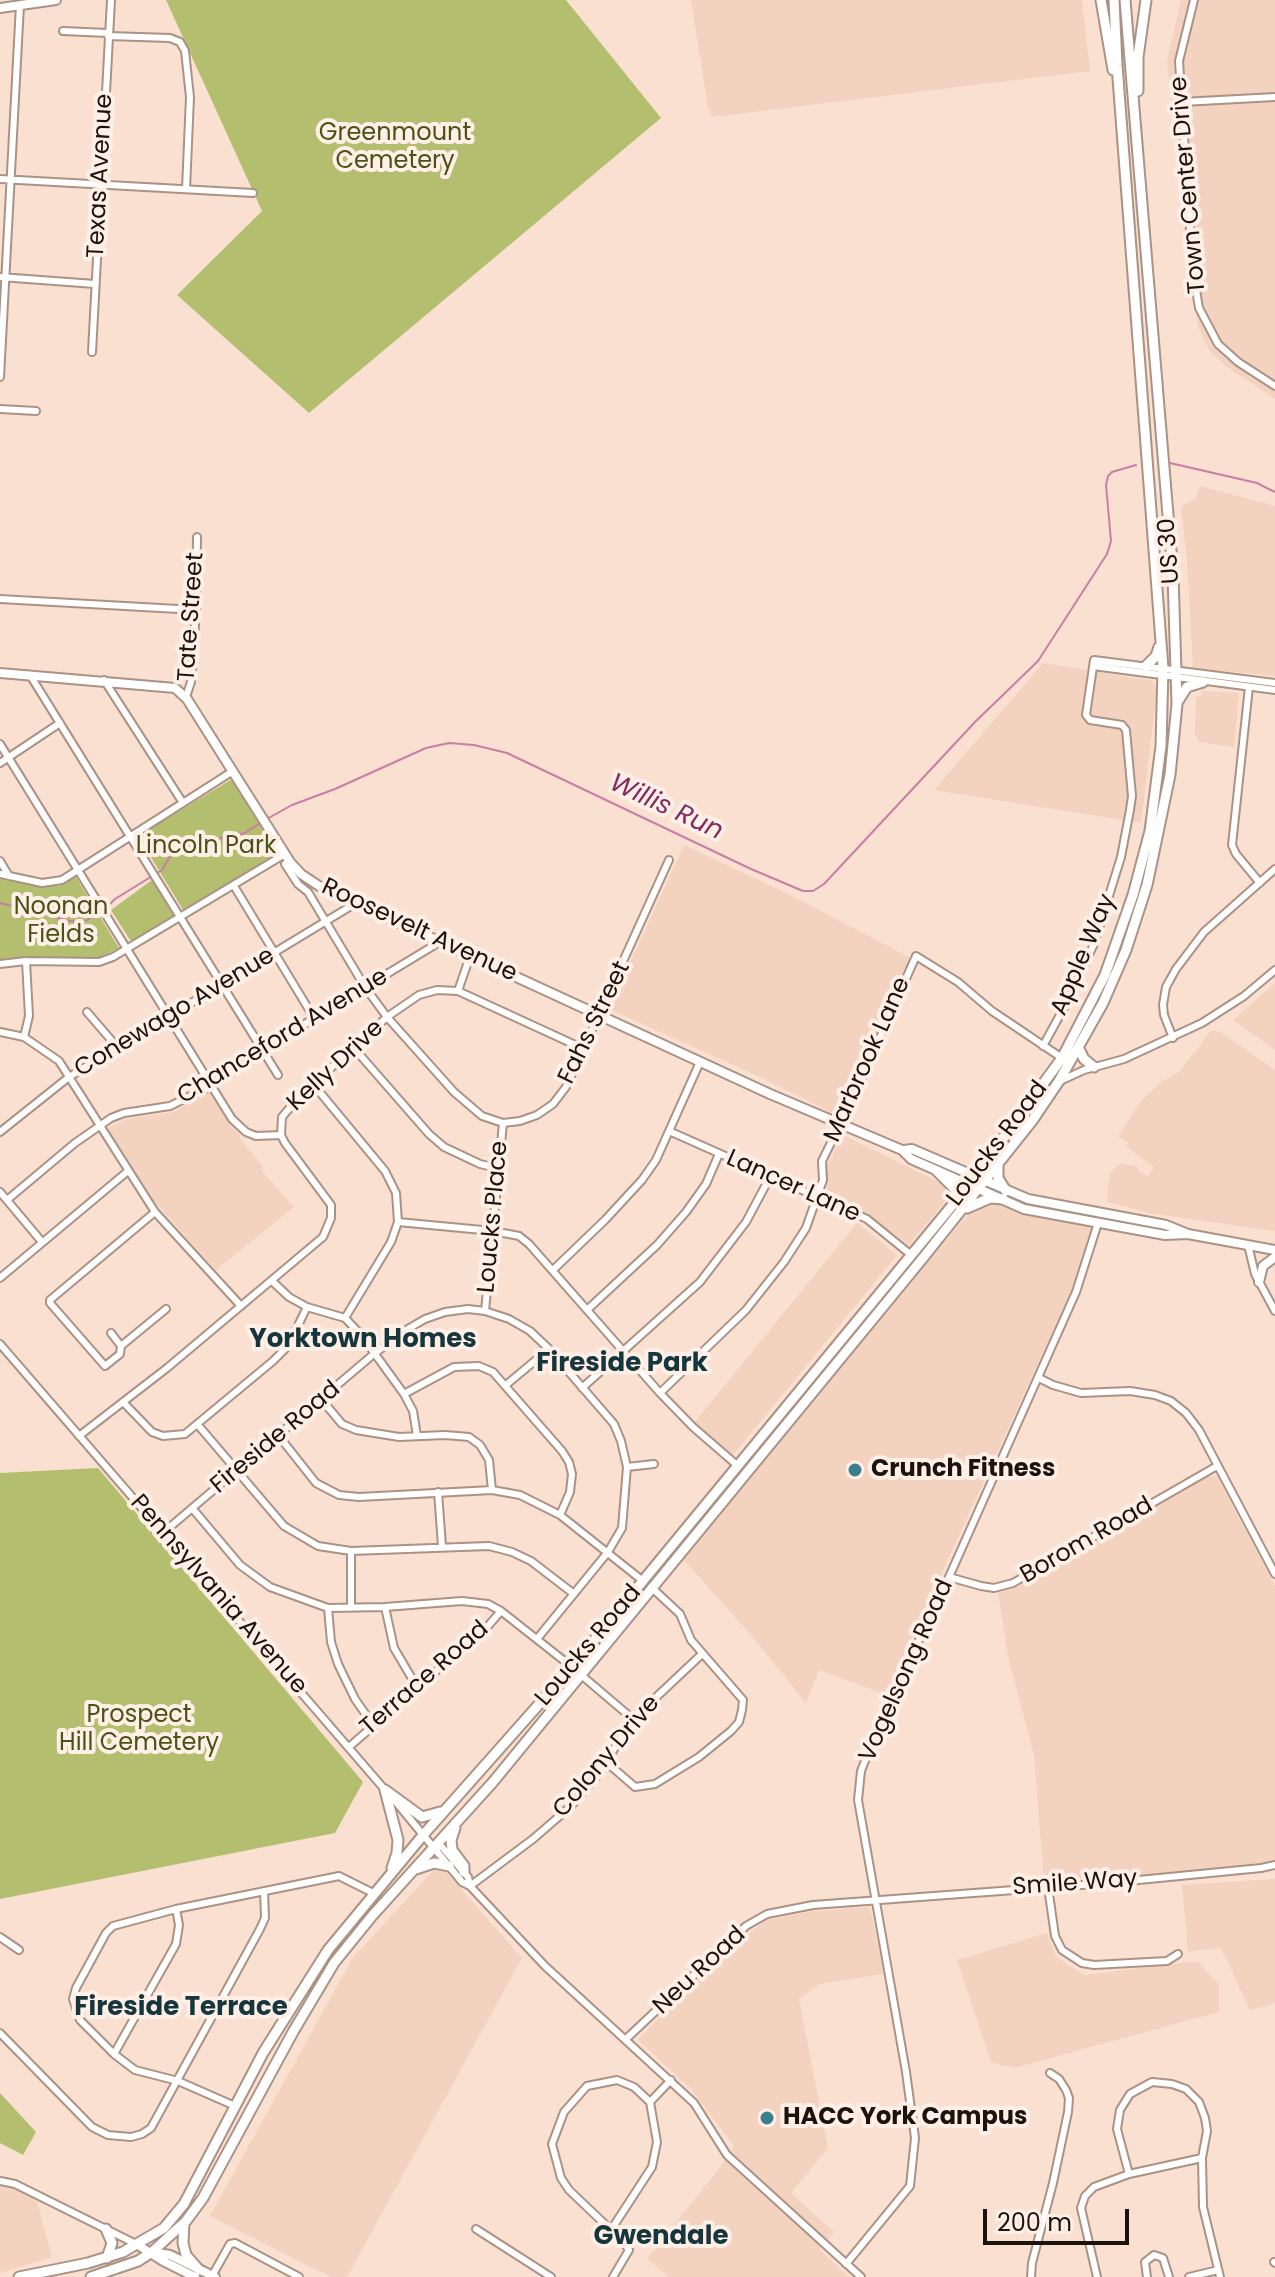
<!DOCTYPE html>
<html>
<head>
<meta charset="utf-8">
<style>
	body { margin:0 }
	#map { position:relative; width:1275px; height:2277px; overflow:hidden; background:#fae0d1; font-family:Poppins,sans-serif }
	canvas { display:block }
	.scale { position:absolute; left:983px; top:2209px; width:146px; height:36px; box-sizing:border-box; border:4px solid #1c130e; border-top:0; padding-left:10px; font-size:24px; line-height:28px; white-space:nowrap; color:#1c130e; -webkit-text-stroke:6px #ffefe6; paint-order:stroke }
</style>
</head>
<body>
<div id="map">
<canvas width="1275" height="2277"></canvas>
<div class="scale">200 m</div>
</div>
<script>
const c = document.querySelector('canvas').getContext('2d');
c.lineJoin = 'round';
function fill(path, color) {
  c.fillStyle = color;
  c.fill(path, 'evenodd');
}
function poly(rows) {
  const path = new Path2D();
  for (const r of rows) {
    path.moveTo(r[0], r[1]);
    for (let i = 2; i < r.length; i += 2) path.lineTo(r[i], r[i + 1]);
  }
  return path;
}
function strokePath(path, color, width, dash) {
  c.strokeStyle = color;
  c.lineWidth = width;
  c.lineCap = dash ? 'butt' : 'round';
  c.setLineDash(dash || []);
  c.stroke(path);
}
function label(font, color, halo, rows, align = 'center') {
  c.font = font + ' Poppins,sans-serif';
  c.lineWidth = 8;
  c.setLineDash([]);
  c.textBaseline = 'middle';
  c.strokeStyle = halo;
  c.fillStyle = color;
  for (const [text, x, y, turn = 0] of rows) {
    c.save();
    c.translate(x, y);
    c.rotate((+turn || 0) * Math.PI / 180);
    c.textAlign = isNaN(turn) ? turn : align;
    if (halo) c.strokeText(text, 0, 0);
    c.fillText(text, 0, 0);
    c.restore();
  }
}
const built = poly([
	[691,0,1082,0,1090,71,712,117,708,107],
	[1181,0,1275,0,1275,399,1227,367,1209,350,1199,328,1190,288,1167,61],
	[1200,486,1275,506,1275,676,1193,668,1187,560,1181,507,1195,499],
	[1043,663,1153,681,1157,690,1141,823,934,790],
	[1202,691,1239,693,1234,747,1198,742,1198,737,1195,736,1196,697,1201,696],
	[684,845,784,892,911,958,840,1117,758,1076,609,1009],
	[1275,983,1275,1050,1233,1020],
	[1211,1031,1219,1031,1275,1070,1275,1231,1148,1213,1107,1202,1110,1173,1121,1163,1138,1167,1139,1171,1148,1176,1154,1167,1126,1147,1128,1143,1118,1136,1141,1101,1161,1082,1178,1073],
	[209,1092,229,1124,241,1136,239,1137,264,1168,262,1171,294,1207,216,1270,153,1200,108,1128,127,1119,174,1112],
	[843,1135,947,1186,950,1195,909,1245,874,1219,828,1196,827,1166],
	[991,1202,1091,1228,1093,1234,1072,1289,886,1695,819,1670,806,1703,751,1635,683,1559,973,1208],
	[857,1223,897,1255,733,1455,694,1423],
	[1217,1476,1275,1586,1275,1860,1214,1870,1044,1882,1034,1755,1008,1657,998,1593,1020,1586,1206,1477],
	[439,1864,522,1958,347,2277,331,2277,210,2216,352,1959],
	[1275,1879,1275,2003,1250,2010,1221,1948,1188,1951,1182,1885],
	[870,1907,884,1974,820,1984,799,1999,828,2148,791,2193,834,2232,820,2250,849,2277,669,2277,647,2259,718,2170,734,2146,691,2089,638,2040,698,1976,766,1920,814,1911],
	[1047,1933,1056,1957,1084,1975,1197,1961,1219,1984,1219,2012,1014,2068,991,2062,957,1960],
	[0,2184,10,2186,36,2198,52,2257,0,2273]
]);
const green = poly([
	[166,0,566,0,661,118,309,413,177,295,262,211],
	[232,779,277,853,271,859,185,913,138,836],
	[76,877,119,948,96,959,44,957,0,961,0,879,44,886,59,886],
	[152,880,175,918,132,943,111,910],
	[98,1468,363,1782,335,1833,0,1899,0,1473],
	[0,2093,36,2132,23,2155,0,2143]
]);
const stream = poly([
	[1170,463,1257,483,1275,492],
	[265,820,292,805,335,789,426,748,449,743,474,745,507,753,751,869,803,891,813,891,824,884,975,722,1038,661,1107,554,1111,541,1106,485,1108,476,1112,472,1136,465],
	[0,903,70,921,85,921,101,912],
	[106,908,115,899,162,870,169,858,185,846,245,833,260,823]
]);
const minor = poly([
	[1194,0,1179,61,1193,272,1199,308,1218,344,1238,362,1275,386],
	[63,31,108,33],
	[108,36,170,38,180,42,185,51,190,97,186,189],
	[1182,102,1275,97],
	[0,179,253,193],
	[0,277,95,284],
	[92,352,111,0],
	[0,377,20,5],
	[0,409,36,411],
	[0,599,196,610],
	[1093,666,1275,690],
	[30,675,278,1075],
	[104,680,183,803],
	[1249,687,1232,845,1236,854,1260,883],
	[186,697,191,682,196,610,197,537],
	[0,744,232,1119,246,1132,256,1136,281,1135],
	[0,763,60,723],
	[0,861,9,876],
	[285,864,298,884,308,892,365,987,387,1017,454,1092,482,1116,503,1123,520,1121,537,1115,553,1104,566,1087,669,860],
	[0,874,42,883,62,880,233,771],
	[234,886,314,1018],
	[0,964,26,961,99,962,113,957,285,854],
	[458,991,470,956],
	[87,1012,118,1048],
	[0,1032,24,1037,59,1061,155,1212,241,1306],
	[24,1037,29,1016,26,961],
	[1173,1038,1164,1015,1163,1005,1166,987,1176,969,1204,932,1275,869],
	[1043,1046,1066,1004,1094,944,1121,857,1130,810,1132,796,1126,730,1122,725,1090,720,1086,715,1094,660,1275,683],
	[353,1047,429,1134,444,1147,480,1164,497,1168],
	[1060,1081,1084,1070,1124,1059,1202,1023,1244,996,1275,970],
	[313,1084,385,1171,396,1193,398,1222,391,1242,345,1318],
	[669,1131,867,1219,910,1254],
	[0,1132,69,1077,356,903],
	[0,1192,42,1242],
	[7,1200,75,1143,111,1118,124,1113,170,1106,211,1086,314,1018,438,943],
	[398,1222,493,1231,519,1236,529,1244,660,1393,693,1427,738,1466],
	[1248,1245,1255,1274,1275,1311],
	[553,1270,605,1220,642,1180,656,1160,700,1062],
	[0,1278,128,1171],
	[272,1281,289,1297,307,1307,345,1318,362,1336,404,1394,413,1411,417,1436],
	[587,1310,657,1245,686,1212,706,1184,719,1154],
	[485,1311,503,1123],
	[111,1333,121,1346,166,1309],
	[0,1344,386,1791],
	[121,1346,120,1354,105,1366,50,1303,50,1300,155,1212],
	[1039,1378,1053,1385,1081,1393,1130,1391,1155,1395,1171,1401,1186,1413,1199,1430,1275,1574],
	[506,1385,549,1349],
	[582,1388,700,1282,746,1222,770,1177],
	[660,1393,746,1310,784,1262,806,1228,823,1180,822,1161,856,1092,916,956,958,982,992,1011,1062,1058],
	[404,1394,454,1367,479,1366,493,1372,562,1451,569,1462,572,1474,570,1492,560,1515],
	[321,1399,342,1424,356,1430,399,1437,445,1435,469,1437,480,1445,489,1460,492,1490],
	[123,1402,152,1432,163,1436,185,1434,273,1361,288,1346,307,1307],
	[198,1425,284,1526,318,1546,351,1551,489,1546,512,1552,531,1561,574,1594],
	[278,1435,316,1483,339,1495,359,1497,492,1490,520,1495,560,1515,643,1581],
	[79,1436,167,1368,323,1237,331,1218,331,1205,285,1143,281,1135,282,1117,299,1097,387,1017,419,995,437,990,458,991,584,1049],
	[627,1467,654,1464],
	[438,1492,442,1546],
	[192,1508,240,1565,270,1587,328,1608,385,1607,462,1601,488,1604,501,1611,572,1667],
	[164,1532,375,1353,406,1330,425,1319,445,1312,468,1309,485,1311,509,1319,530,1331,549,1349,614,1424,621,1441,627,1467,622,1528,608,1552,537,1639],
	[351,1551,351,1608],
	[949,1577,981,1586,994,1588,1013,1583,1217,1466],
	[385,1607,394,1648,417,1687],
	[328,1608,331,1642,338,1664,355,1699,373,1725],
	[580,1674,633,1719],
	[349,1747,488,1626,501,1611],
	[605,1761,635,1787,655,1784,699,1757,731,1731,739,1722,742,1710,743,1700,691,1640,680,1614,651,1587],
	[396,1802,462,1882,470,1886,545,1966,694,2103,727,2155,861,2277],
	[435,1846,442,1847,468,1877,470,1886],
	[470,1886,533,1839,570,1807,597,1776,633,1719,702,1654],
	[1048,1887,1055,1936,1062,1950,1082,1963,1094,1965,1167,1961,1178,1954],
	[0,1937,19,1950],
	[0,2033,92,2127,108,2135,131,2137,142,2134,151,2128,260,1929,265,1918,264,1891],
	[626,2039,746,1926,767,1914,813,1905,1108,1883,1261,1868,1275,1865],
	[114,2054,176,1944,179,1925,176,1909],
	[650,2102,671,2080],
	[235,2106,178,2081,135,2070,114,2054,80,2020,73,1999,76,1988,106,1933,113,1926,176,1909,339,1876,373,1893],
	[1129,2174,1117,2129,1120,2110,1130,2094,1152,2082,1172,2084,1186,2089,1199,2102,1205,2118,1207,2131,1202,2158,1203,2207,1220,2277],
	[0,2181,15,2184,138,2245],
	[476,2229,551,2277],
	[611,2230,652,2167,657,2142,650,2102,634,2087,617,2080,587,2086,564,2112,552,2144,561,2178,569,2190,611,2230,623,2241,629,2250,613,2277],
	[1274,2262,1275,2263],
	[846,2264,910,2186,915,2138,906,2072,858,1800,861,1771,881,1720,949,1577,1076,1292,1098,1223],
	[212,2276,230,2244,235,2243,299,2277],
	[1031,2277,1032,2263,1053,2183,1068,2112,1069,2098,1066,2090,1059,2079,1050,2073],
	[1097,2277,1081,2208,1085,2196,1094,2187,1129,2174,1202,2158],
	[1147,2277,1145,2262,1154,2255,1163,2258,1169,2277],
	[1189,2277,1218,2270]
]);
const major = poly([
	[0,8,56,0],
	[0,673,175,688,187,699,290,862,301,874,319,886,770,1094,902,1150,911,1159,1024,1209,1165,1235,1188,1234],
	[904,1150,912,1149,1028,1199,1166,1225,1188,1234,1275,1250],
	[1259,1282,1263,1266,1275,1257],
	[138,2245,163,2261,195,2277],
	[152,2252,170,2255,215,2277]
]);
const highway = poly([
	[1101,0,1113,70],
	[1138,91,1138,57,1146,0],
	[1146,666,1156,656,1159,647],
	[1178,701,1187,687,1203,682],
	[1079,1049,1084,1059,1094,1067],
	[998,1165,998,1178,1006,1191],
	[937,1171,956,1190,955,1201],
	[967,1208,990,1198,1003,1199],
	[385,1790,422,1817,440,1812],
	[385,1790,398,1840,397,1853,392,1868],
	[455,1828,451,1840,452,1850,464,1866,464,1872],
	[416,1869,434,1863,449,1866],
	[184,2223,183,2243,186,2255,199,2270],
	[106,2229,112,2243,107,2258],
	[19,2277,88,2263,123,2252,164,2228,184,2204,263,2053,328,1950,424,1834,572,1667,969,1185,1062,1058,1105,975,1133,895,1150,831,1161,746,1163,668,1117,65,1114,0],
	[91,2277,138,2261,152,2252,186,2221,203,2198,293,2032,334,1963,372,1916,493,1782,923,1258,1032,1121,1059,1081,1103,1003,1126,950,1147,885,1170,775,1177,704,1173,575,1125,0]
]);
const markers = [
	[855,1470,8,"#3b808d"],
	[767,2118,8,"#3b808d"]
];
const parkNames = [
	["Greenmount",395,134],
	["Cemetery",395,162],
	["Lincoln Park",206,847],
	["Noonan",61,908],
	["Fields",61,936],
	["Prospect",139,1716],
	["Hill Cemetery",139,1744]
];
const streetNames = [
	["Texas Avenue",101,176,-87],
	["Town Center Drive",1189,185,-95],
	["US 30",1170,551,-94],
	["Tate Street",192,617,-86],
	["Roosevelt Avenue",419,931,25],
	["Apple Way",1084,955,-67],
	["Conewago Avenue",175,1013,-31],
	["Fahs Street",595,1023,-64],
	["Chanceford Avenue",283,1037,-31],
	["Marbrook Lane",868,1060,-66],
	["Kelly Drive",336,1066,-43],
	["Loucks Road",998,1144,-53],
	["Lancer Lane",793,1187,24],
	["Loucks Place",494,1217,-85],
	["Fireside Road",276,1438,-40],
	["Borom Road",1087,1541,-30],
	["Pennsylvania Avenue",218,1595,49],
	["Loucks Road",589,1646,-50],
	["Vogelsong Road",907,1671,-66],
	["Terrace Road",425,1679,-41],
	["Colony Drive",607,1757,-50],
	["Smile Way",1075,1884,-4],
	["Neu Road",700,1971,-43]
];
const poiNames = [
	["Crunch Fitness",871,1470],
	["HACC York Campus",783,2118]
];
const waterNames = [
	["Willis Run",666,808,25]
];
const neighbourhoodNames = [
	["Yorktown Homes",363,1340],
	["Fireside Park",622,1364],
	["Fireside Terrace",181,2008],
	["Gwendale",661,2237]
];
fill(built, '#f3d2bf');
fill(green, '#b3be6f');
strokePath(stream, '#c87ea6', 2);
strokePath(minor, '#aa9285', 10);
strokePath(major, '#aa9285', 12);
strokePath(highway, '#aa9285', 13);
strokePath(minor, '#fff', 6);
strokePath(major, '#fff', 8);
strokePath(highway, '#fff', 9);
for (const [x, y, r, color] of markers) {
  const dot = new Path2D();
  dot.arc(x, y, r, 0, 2 * Math.PI);
  c.fillStyle = color;
  c.fill(dot);
  strokePath(dot, '#ffefe6', 3);
}
label('24px', '#4b5217', '#ffefe6', parkNames);
label('24px', '#1c130e', '#ffefe6', streetNames);
label('bold 24px', '#1c130e', '#ffefe6', poiNames, 'left');
label('italic 26px', '#832c60', '#ffefe6', waterNames);
label('bold 26px', '#15363c', '#ffefe6', neighbourhoodNames);
</script>
</body>
</html>
